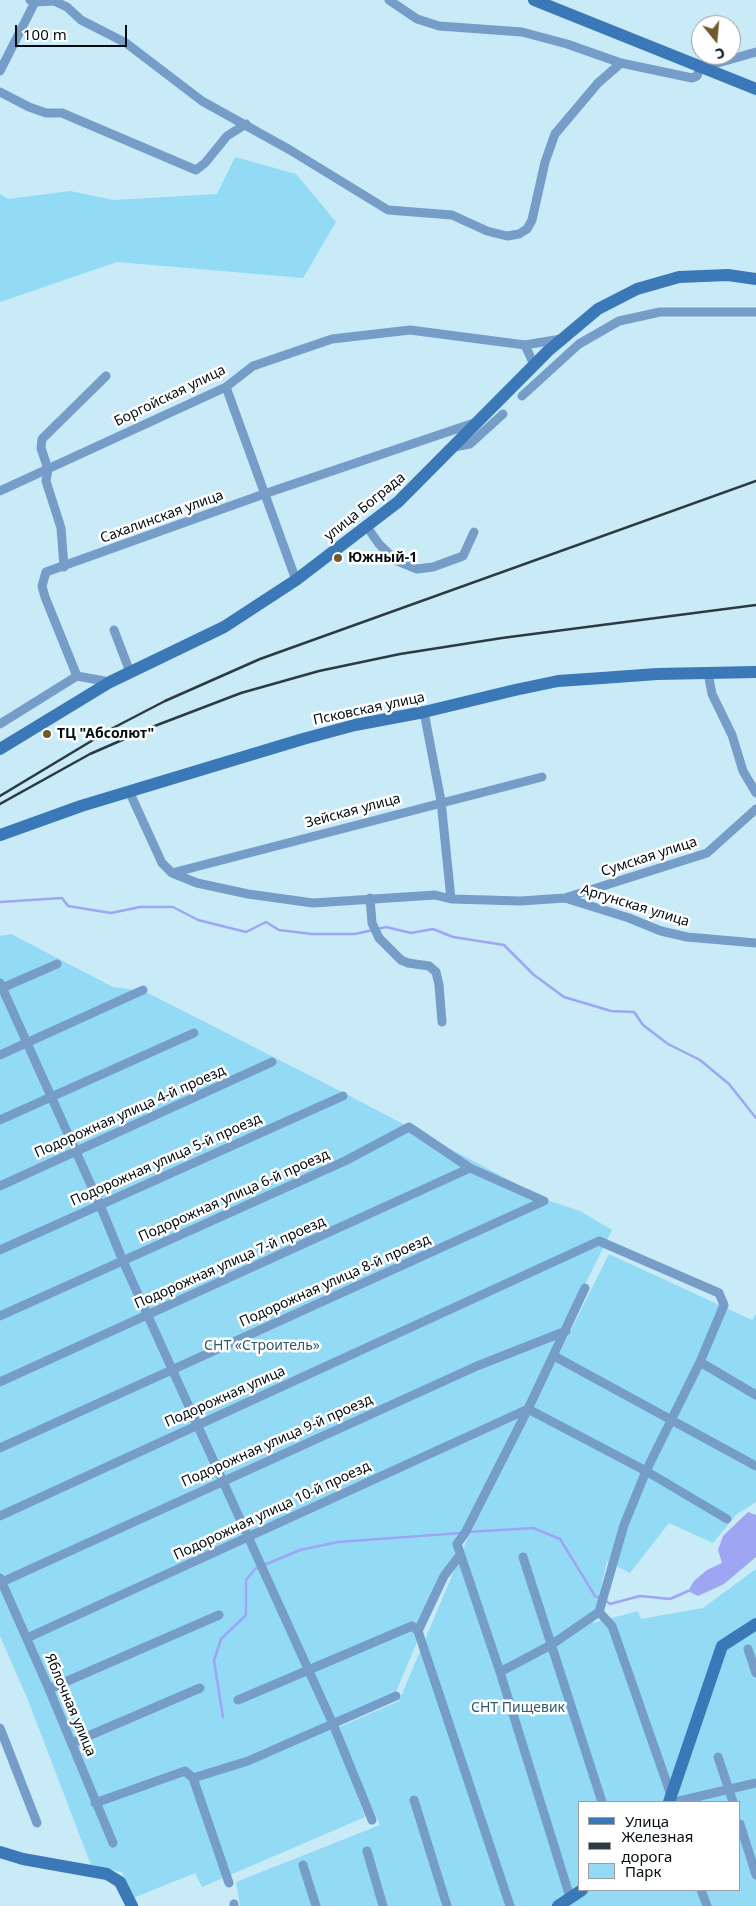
<!DOCTYPE html>
<html>
<head>
<meta charset="utf-8">
<style>
	body { margin:0 }
	#map { position:relative; width:756px; height:1906px; overflow:hidden; background:#c9eaf7; font-family:"Noto Sans",sans-serif }
	canvas { display:block }
	.legend { position:absolute; left:578px; top:1801px; width:162px; height:90px; box-sizing:border-box; background:#fff; border:1px solid #9a9ea0; margin:0; padding:6px 9px; list-style:none; font-size:15px; color:#030d12 }
	.legend li { display:flex; align-items:center; gap:10px; height:25px }
	.legend b { width:25px; border:1px solid #9a9ea0 }
	.north { position:absolute; left:691px; top:15px; width:50px; height:50px; box-sizing:border-box; background:#fff; border:1px solid #9a9ea0; border-radius:50%; rotate:163deg; font-size:14px; font-weight:700; line-height:20px; text-align:center; color:#030d12 }
	.north::after { content:''; display:block; margin:auto; width:18px; height:22px; background:#715b2a; clip-path:polygon(50% 0,100% 100%,50% 72%,0 100%) }
	.scale { position:absolute; left:15px; top:25px; width:112px; height:22px; box-sizing:border-box; border:2px solid #030d12; border-top:0; padding-left:6px; font-size:15px; line-height:18px; white-space:nowrap; color:#030d12; -webkit-text-stroke:4px #fff; paint-order:stroke }
</style>
</head>
<body>
<div id="map">
<canvas width="756" height="1906"></canvas>
<ul class="legend">
<li><b style="height:6px;background:#3a78b7"></b>Улица</li>
<li><b style="height:6px;background:#2c3a41"></b>Железная дорога</li>
<li><b style="height:14px;background:#93daf5"></b>Парк</li>
</ul>
<div class="north">С</div>
<div class="scale">100 m</div>
</div>
<script>
const c = document.querySelector('canvas').getContext('2d');
c.lineJoin = 'round';
function fill(path, color) {
  c.fillStyle = color;
  c.fill(path, 'evenodd');
}
function poly(rows) {
  const path = new Path2D();
  for (const r of rows) {
    path.moveTo(r[0], r[1]);
    for (let i = 2; i < r.length; i += 2) path.lineTo(r[i], r[i + 1]);
  }
  return path;
}
function strokePath(path, color, width, dash) {
  c.strokeStyle = color;
  c.lineWidth = width;
  c.lineCap = dash ? 'butt' : 'round';
  c.setLineDash(dash || []);
  c.stroke(path);
}
function label(font, color, halo, rows, align = 'center') {
  c.font = font + ' "Noto Sans",sans-serif';
  c.lineWidth = 5;
  c.setLineDash([]);
  c.textBaseline = 'middle';
  c.strokeStyle = halo;
  c.fillStyle = color;
  for (const [text, x, y, turn = 0] of rows) {
    c.save();
    c.translate(x, y);
    c.rotate((+turn || 0) * Math.PI / 180);
    c.textAlign = isNaN(turn) ? turn : align;
    if (halo) c.strokeText(text, 0, 0);
    c.fillText(text, 0, 0);
    c.restore();
  }
}
const green = poly([
	[235,157,296,174,336,222,303,278,117,262,0,302,0,194,8,199,70,191,114,200,217,194],
	[11,934,113,987,144,991,350,1096,547,1200,580,1211,612,1230,471,1514,395,1694,331,1725,365,1817,202,1887,195,1873,133,1898,122,1872,91,1865,28,1700,0,1636,0,936],
	[609,1254,752,1320,756,1314,756,1502,736,1515,713,1543,669,1523,630,1573,607,1561,593,1623,638,1611,641,1619,703,1608,756,1569,756,1906,240,1906,236,1882,380,1825,335,1729,399,1701,473,1526],
	[580,1802,740,1802,740,1890,580,1890]
]);
const water = poly([
	[748,1512,756,1515,756,1557,724,1584,698,1596,688,1591,694,1581,707,1570,722,1563,718,1550,723,1536]
]);
const stream = poly([
	[0,902,62,898,68,906,111,913,140,907,173,907,198,920,246,932,266,922,279,930,312,934,355,934,386,927,411,933,433,929,453,937,504,945,534,975,564,997,611,1011,634,1012,643,1025,668,1044,700,1060,729,1084,756,1118],
	[468,1532,533,1528,560,1539,595,1596,601,1599],
	[606,1601,610,1604,640,1596,670,1599,688,1591],
	[223,1717,214,1661,221,1639,246,1615,246,1580,255,1569,300,1550,338,1542,461,1533]
]);
const street = poly([
	[389,0,417,19,439,26,522,32,567,44,621,63],
	[35,2,54,1,67,7,81,20,126,43,202,101,290,150,388,210,452,215,487,231,507,236,519,234,527,229,532,220,545,162,555,134,598,83,621,63,692,78,697,76,700,68,756,52],
	[0,71,35,2,30,0],
	[0,92,29,107,46,113,62,113,196,170,205,163,227,136,246,124],
	[525,345,534,365],
	[226,387,296,580],
	[522,396,579,344,619,321,660,312,756,312],
	[454,447,470,444,503,414],
	[0,491,226,387,253,366,332,339,410,330,525,345,561,339],
	[367,527,379,544,395,560,417,569,433,567,463,556,474,532],
	[64,567,61,528,46,481,48,469,41,448,42,439,106,376],
	[114,630,130,672],
	[708,673,712,694,732,735,743,771,756,793],
	[77,676,110,682],
	[424,712,441,801,451,899],
	[0,724,77,676,45,597,42,586,46,572,264,494,474,423],
	[129,791,162,863,172,873,197,883,248,894,313,903,435,895,451,899,521,901,565,898,707,853,756,809],
	[172,873,542,777],
	[370,898,372,923,379,938,401,960,408,963,429,966,436,972,439,985,442,1022],
	[565,898,629,918,661,931,687,937,756,943],
	[0,983,100,1205,123,1261,333,1724,372,1820],
	[0,989,57,964],
	[0,1055,143,990],
	[0,1120,194,1033],
	[0,1186,272,1062],
	[0,1250,343,1096],
	[585,1288,528,1409,465,1533,457,1544,500,1672,551,1645,599,1612],
	[0,1316,345,1161,409,1127,470,1168,544,1201],
	[554,1356,756,1466],
	[700,1362,756,1395],
	[0,1382,470,1168],
	[0,1448,544,1201],
	[0,1516,599,1241,719,1293,724,1305,700,1362,646,1471,624,1525,599,1612,612,1626,671,1795],
	[523,1557,602,1802],
	[0,1578,49,1689,113,1843],
	[2,1582,477,1366,566,1331],
	[418,1631,444,1576,460,1555],
	[27,1638,528,1409,646,1471,727,1519],
	[748,1649,756,1673],
	[500,1672,570,1897],
	[49,1689,219,1615],
	[238,1700,412,1626,418,1631,510,1906],
	[0,1728,37,1823],
	[72,1743,200,1688],
	[718,1757,733,1802],
	[193,1778,229,1883],
	[414,1800,447,1906],
	[675,1802,756,1783],
	[95,1803,185,1771,193,1778,248,1761,396,1696],
	[740,1824,756,1875],
	[367,1851,383,1906],
	[303,1865,316,1906],
	[701,1890,707,1906],
	[234,1904,234,1906]
]);
const secondary = poly([
	[534,0,756,89],
	[0,749,110,682,224,627,296,580,398,502,548,351,598,309,637,289,679,277,728,275,756,279],
	[0,835,81,806,303,739,355,725,424,712,515,690,558,681,602,678,657,674,756,672],
	[669,1802,722,1646,756,1624],
	[0,1852,23,1859,107,1874,120,1882,132,1906],
	[558,1906,582,1890]
]);
const rail = poly([
	[0,796,113,728,165,701,260,659,756,481],
	[0,804,90,754,152,727,241,693,319,671,400,654,502,638,756,605]
]);
const markers = [
	[338,558,5,"#715b2a"],
	[47,734,5,"#715b2a"]
];
const streetNames = [
	["Боргойская улица",170,396,-26],
	["улица Бограда",365,507,-39],
	["Сахалинская улица",162,517,-20],
	["Псковская улица",369,709,-12],
	["Зейская улица",353,811,-15],
	["Сумская улица",649,857,-18],
	["Аргунская улица",635,906,17],
	["Подорожная улица 4-й проезд",130,1112,-24],
	["Подорожная улица 5-й проезд",166,1160,-24],
	["Подорожная улица 6-й проезд",234,1196,-24],
	["Подорожная улица 7-й проезд",230,1263,-24],
	["Подорожная улица 8-й проезд",335,1281,-24],
	["Подорожная улица",225,1397,-24],
	["Подорожная улица 9-й проезд",277,1441,-24],
	["Подорожная улица 10-й проезд",272,1511,-25],
	["Яблочная улица",70,1705,67]
];
const poiNames = [
	["Южный-1",348,558],
	["ТЦ \"Абсолют\"",57,734]
];
const parkNames = [
	["СНТ «Строитель»",262,1346],
	["СНТ Пищевик",518,1708]
];
fill(green, '#93daf5');
fill(water, '#9ea6f4');
strokePath(stream, '#9ea6f4', 2.5);
strokePath(street, '#759dc8', 9);
strokePath(secondary, '#3a78b7', 12);
strokePath(rail, '#2c3a41', 2.5);
for (const [x, y, r, color] of markers) {
  const dot = new Path2D();
  dot.arc(x, y, r, 0, 2 * Math.PI);
  c.fillStyle = color;
  c.fill(dot);
  strokePath(dot, '#fff', 2);
}
label('14px', '#030d12', '#fff', streetNames);
label('bold 14px', '#030d12', '#fff', poiNames, 'left');
label('14px', '#2d5c6c', '#fff', parkNames);
</script>
</body>
</html>
